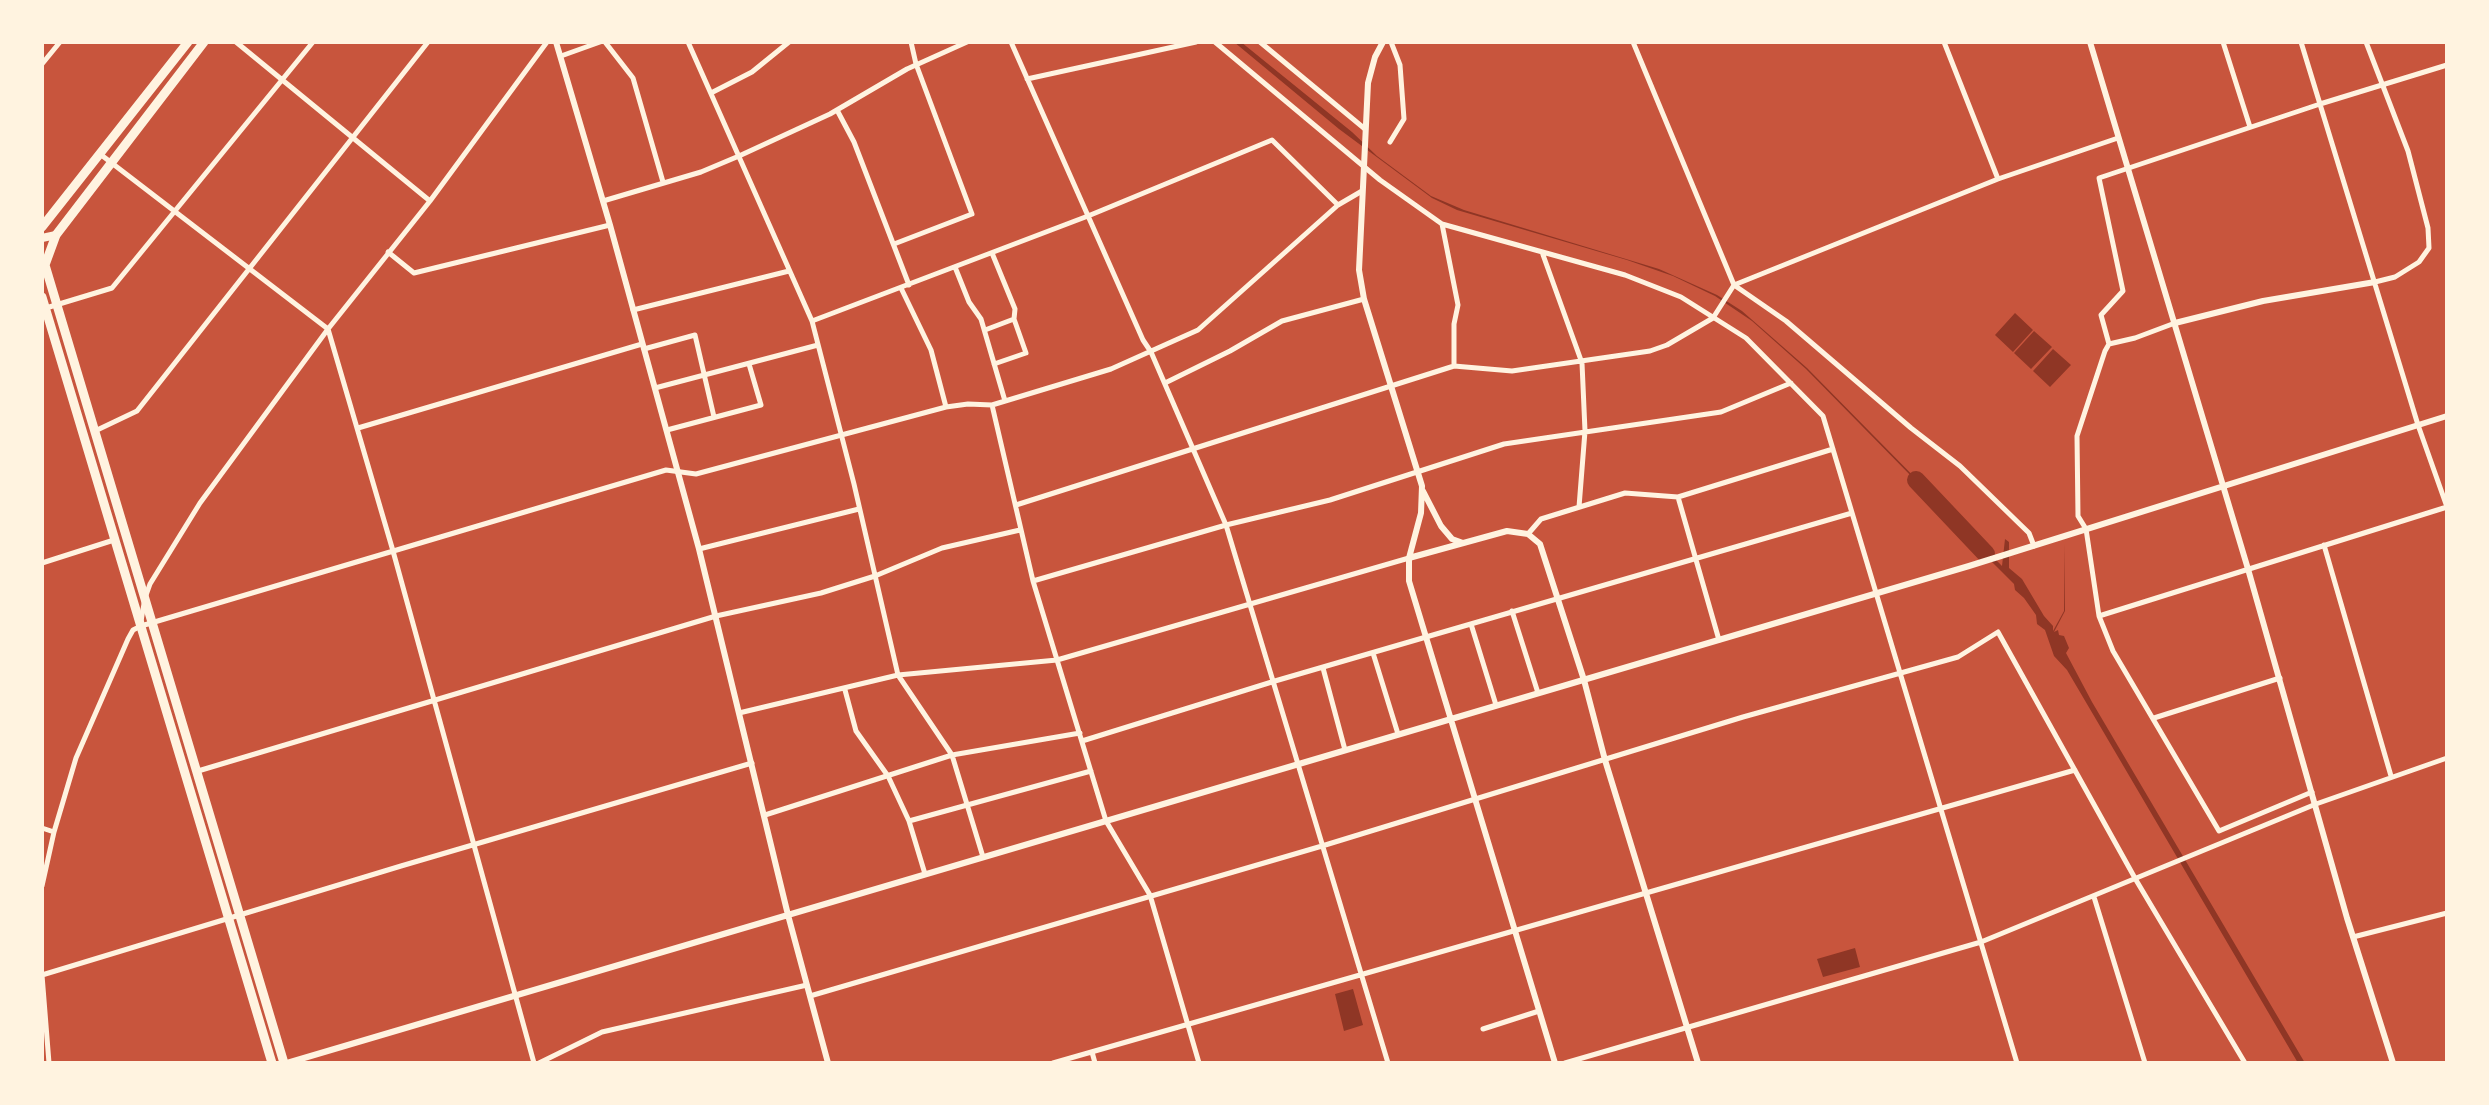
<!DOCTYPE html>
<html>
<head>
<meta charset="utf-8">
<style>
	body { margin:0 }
	#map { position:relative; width:2489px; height:1105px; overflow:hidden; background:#c8553d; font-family:Cabin,sans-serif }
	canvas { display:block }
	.frame { position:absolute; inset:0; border:44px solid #fff3e0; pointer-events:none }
</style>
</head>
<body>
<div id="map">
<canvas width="2489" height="1105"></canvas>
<div class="frame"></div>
</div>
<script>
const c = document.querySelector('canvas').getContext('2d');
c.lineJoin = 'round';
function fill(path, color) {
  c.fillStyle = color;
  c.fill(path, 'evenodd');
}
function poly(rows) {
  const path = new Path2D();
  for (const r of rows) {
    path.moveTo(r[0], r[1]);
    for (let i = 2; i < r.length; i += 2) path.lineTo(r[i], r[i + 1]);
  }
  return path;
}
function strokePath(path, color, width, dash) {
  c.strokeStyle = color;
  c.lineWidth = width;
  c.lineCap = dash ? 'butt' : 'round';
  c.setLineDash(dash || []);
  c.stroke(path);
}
const water = poly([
	[1234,42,1241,42,1352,132,1377,156,1431,196,1464,210,1659,269,1717,295,1742,311,1807,368,2002,566,2005,539,2009,542,2009,568,2022,579,2044,616,2053,626,2053,631,2064,611,2065,544,2065,611,2054,632,2058,630,2059,635,2064,636,2069,648,2066,653,2092,702,2305,1063,2298,1063,2067,670,2054,656,2045,630,2037,624,2036,615,2024,598,2015,590,2014,584,1968,538,1969,535,1806,369,1752,321,1715,296,1673,276,1627,260,1457,210,1432,198,1339,129],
	[2015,313,2033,330,2013,352,1995,335],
	[2034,331,2052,347,2031,369,2014,353],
	[2053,349,2071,365,2050,387,2033,371],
	[1855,948,1860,967,1823,977,1817,959],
	[1353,989,1363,1025,1344,1031,1335,994]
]);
const river = poly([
	[1916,480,1986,554]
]);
const minor = poly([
	[236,42,430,201],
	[605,42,633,78,663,182],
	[688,42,812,321,854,484,898,675,952,755,983,857],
	[1011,42,1143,340,1151,352,1226,525,1388,1063],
	[1215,42,1380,180,1442,224,1625,275,1681,297,1746,338,1823,416,2017,1063],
	[1260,42,1365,129],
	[1633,42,1734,285,1786,321,1911,428,1960,466,2029,533,2034,546],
	[1944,42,1998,179],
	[2223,42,2250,127],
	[2301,42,2418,425,2447,507],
	[2366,42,2408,151,2428,228,2429,248,2419,262,2395,277,2375,282],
	[561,56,600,42],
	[42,64,60,42],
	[1027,79,1196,42],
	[711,93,752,72,789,42],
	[837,110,854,142,909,285],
	[1390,142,1404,119,1400,65,1391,42],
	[100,154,328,329,393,551,534,1063],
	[603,201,701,172,739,156,830,114,907,69,967,42],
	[1442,224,1458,305,1454,324,1454,366],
	[894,244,972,214,916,64,911,42],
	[388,252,414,273,610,225],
	[1542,252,1582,363,1585,431,1579,507],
	[992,253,1015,309,1014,319],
	[955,267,969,302,981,319,1005,401],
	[901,288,931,350,946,407],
	[46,308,112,288,313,42],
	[633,310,789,271],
	[812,321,1088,216,1272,140,1338,205],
	[2175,323,2135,338,2109,344,2105,351,2077,436,2078,516,2086,529,2099,616,2113,651,2219,831,2312,792],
	[985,330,1014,319,1026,353,994,364],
	[2109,344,2101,315,2123,291,2099,178,2320,104,2447,65],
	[644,349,695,335,714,417],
	[1165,383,1230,351,1282,321,1364,299],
	[655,388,818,345],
	[992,405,1033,581,1106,821,1150,895,1199,1063],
	[358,428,642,344],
	[667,430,761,405,749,364],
	[95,431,137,411,428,42],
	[1678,497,1719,640],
	[1016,505,1454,366,1512,371,1650,351,1667,345,1713,318,1734,285,1998,179,2118,138],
	[1528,534,1541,519,1625,493,1678,497,1833,449],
	[2324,545,2391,776],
	[699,549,859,509],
	[42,563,114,540],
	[1033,581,1226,525,1330,500,1504,444,1721,412,1791,383],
	[1512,611,1538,693],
	[2099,616,2447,507],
	[141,621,145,598,150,584,200,503,328,329,430,201,547,42],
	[1471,624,1496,705],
	[1373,653,1398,734],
	[1323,668,1345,750],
	[845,690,856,731,888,776,909,821,925,874],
	[739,713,898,675,1057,660,1409,558],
	[2154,718,2280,678],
	[1082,741,1275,681,1852,513],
	[198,771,716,616,821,593,875,576,942,548,1020,530],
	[765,815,952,755,1080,733],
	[909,821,1091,771],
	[42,828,54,832],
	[42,886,54,832,76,758,128,639,133,630,141,626,666,470,696,474,946,407,968,404,992,405,1111,369,1198,330,1338,205,1362,191],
	[2094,897,2145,1063],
	[2353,937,2447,913],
	[42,975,401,866,752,763],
	[42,975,49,1063],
	[810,996,1322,846,1743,717,1958,657,1998,632,2136,880,2245,1063],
	[1483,1029,1539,1011],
	[1092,1052,1095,1063],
	[539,1063,602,1032,807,985],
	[1053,1063,2075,770],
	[1565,1063,1981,942,2316,804,2447,758]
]);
const tertiary = poly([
	[556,42,610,225,699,549,788,915,828,1063],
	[1383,42,1375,57,1368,83,1359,270,1364,299,1422,486,1421,513,1409,558,1409,581,1555,1063],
	[2090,42,2248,569,2347,918,2393,1063],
	[2175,323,2263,301,2375,282],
	[1423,491,1441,526,1452,539,1463,543],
	[1409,558,1507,531,1528,534,1540,544,1584,680,1605,760,1698,1063],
	[287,1063,1969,566,2447,416]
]);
const primary = poly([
	[42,238,56,235]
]);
const trunk = poly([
	[204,42,56,235,45,265,284,1063],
	[42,227,188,42],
	[42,297,272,1063]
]);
fill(water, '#8f3625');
strokePath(river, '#8f3625', 18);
strokePath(minor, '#fff3e0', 5);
strokePath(tertiary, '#fff3e0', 6);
strokePath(primary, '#fff3e0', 8);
strokePath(trunk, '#fff3e0', 9);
</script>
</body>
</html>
